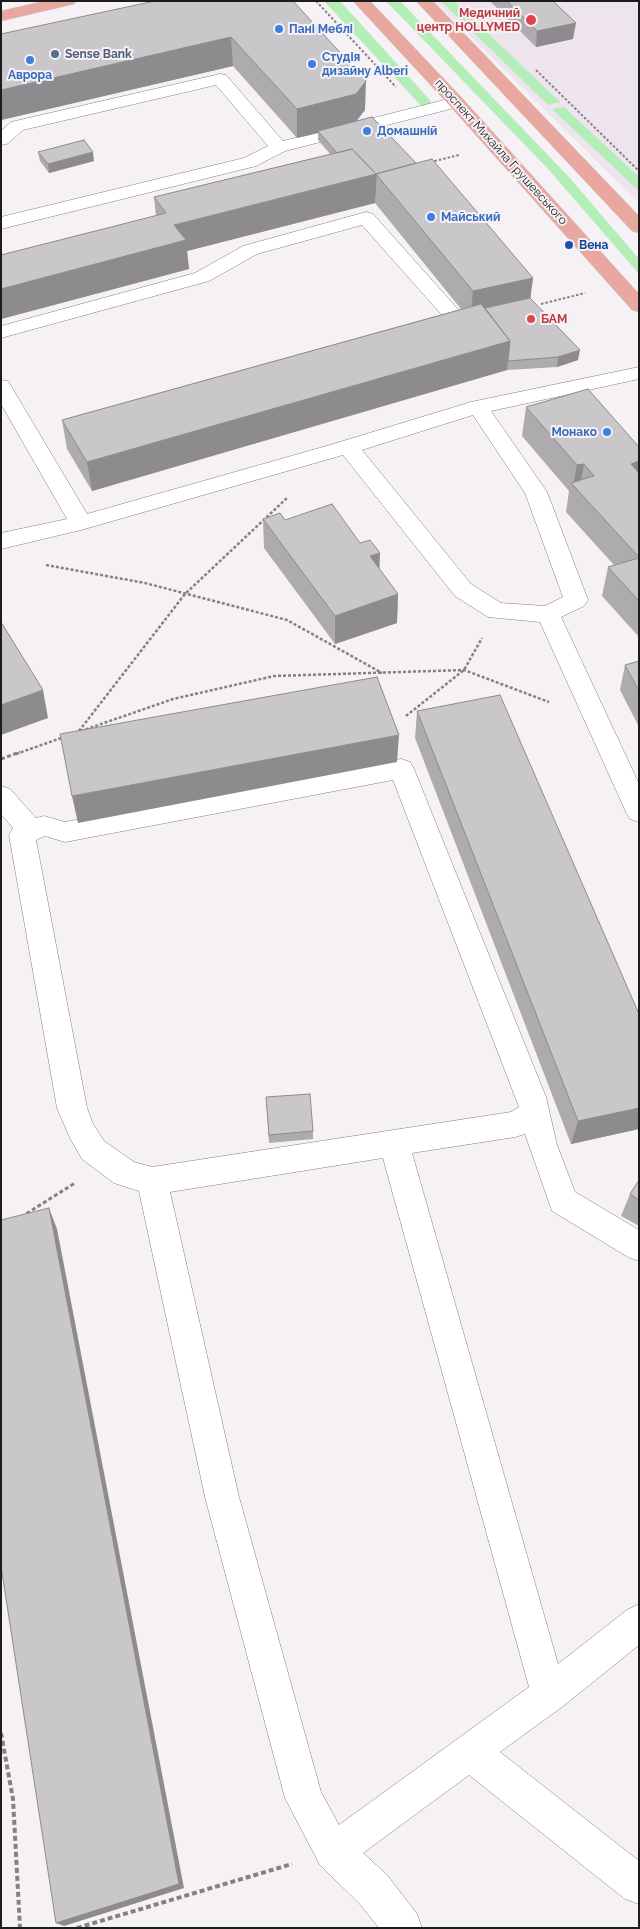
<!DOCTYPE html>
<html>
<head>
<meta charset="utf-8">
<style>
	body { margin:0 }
	#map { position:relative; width:640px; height:1929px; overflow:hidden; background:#f5f1f5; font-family:Raleway,sans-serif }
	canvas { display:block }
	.frame { position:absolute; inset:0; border:2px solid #1d1c1d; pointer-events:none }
</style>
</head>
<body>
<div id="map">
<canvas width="640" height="1929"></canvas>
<div class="frame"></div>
</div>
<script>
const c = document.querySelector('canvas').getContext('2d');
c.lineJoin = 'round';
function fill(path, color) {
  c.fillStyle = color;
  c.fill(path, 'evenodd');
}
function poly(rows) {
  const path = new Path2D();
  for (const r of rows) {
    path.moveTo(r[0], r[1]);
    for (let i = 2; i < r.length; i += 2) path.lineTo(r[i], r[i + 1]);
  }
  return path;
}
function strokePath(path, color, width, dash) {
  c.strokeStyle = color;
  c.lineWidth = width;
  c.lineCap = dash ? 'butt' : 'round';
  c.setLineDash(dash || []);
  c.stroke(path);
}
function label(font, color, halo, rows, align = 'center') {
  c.font = font + ' Raleway,sans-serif';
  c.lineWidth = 4;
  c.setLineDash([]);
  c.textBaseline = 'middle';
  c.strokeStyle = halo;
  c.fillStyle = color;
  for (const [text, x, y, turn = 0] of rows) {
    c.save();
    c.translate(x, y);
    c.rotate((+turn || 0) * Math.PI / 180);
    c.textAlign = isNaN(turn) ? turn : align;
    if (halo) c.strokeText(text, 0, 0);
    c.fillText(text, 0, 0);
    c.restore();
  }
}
const built = poly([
	[435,1,639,1,639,203]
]);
const green = poly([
	[324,1,340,1,429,99,431,103,429,106,424,109],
	[386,1,400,1,569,177,639,259,639,274,549,170],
	[441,1,454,1,560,102,548,105],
	[564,107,639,177,639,191,552,109]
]);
const pathFar3 = poly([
	[316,1,396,87],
	[536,70,639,171],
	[435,166,435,161,459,155],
	[541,304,585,293]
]);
const pathFar2 = poly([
	[46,565,145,583,287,620,382,673],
	[406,716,464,670,482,638],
	[79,731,185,594,287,498],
	[81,731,173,699,274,676,464,670,549,702],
	[16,754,64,737]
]);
const pathFar1 = poly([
	[1,759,20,752],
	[21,1217,75,1183]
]);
const path = poly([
	[1,1733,13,1799,20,1928],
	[77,1928,292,1864]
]);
const minor = poly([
	[220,74,226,75,283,141,456,97,462,98,465,102,462,106,285,151,256,166,1,229,1,217,244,158,268,146,216,85,23,130,7,144,1,145,1,131,11,122,220,74],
	[366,212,373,214,463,315,466,319,463,323,449,323,362,225,257,254,209,281,1,338,1,326,195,273,243,246,366,212],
	[639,367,639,379,491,411,547,492,588,600,584,606,561,617,639,784,639,822,630,819,626,812,540,622,488,617,455,596,343,455,81,530,1,549,1,533,67,519,1,404,1,380,8,381,11,386,87,514,330,445,471,402,639,367],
	[473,415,525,493,563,597,545,606,501,603,471,584,362,450,473,415],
	[401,759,410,762,414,769,546,1097,557,1145,575,1192,639,1230,639,1261,628,1257,552,1211,525,1134,515,1137,412,1153,558,1664,627,1610,639,1604,639,1645,562,1707,500,1752,639,1861,639,1904,625,1899,469,1775,363,1853,387,1875,417,1914,422,1928,379,1928,359,1903,320,1865,285,1798,205,1497,139,1191,114,1183,82,1159,71,1140,57,1108,9,835,13,828,1,814,1,786,10,789,36,818,44,816,65,822,401,759],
	[393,780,519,1107,511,1112,152,1167,134,1162,104,1141,93,1124,87,1108,36,840,45,836,65,842,393,780],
	[383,1158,529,1687,339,1825,321,1792,239,1497,170,1192,383,1158]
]);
const major = poly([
	[45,1,76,1,74,4,1,21,1,11,45,1],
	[353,1,370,1,462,98,639,294,639,312,632,310,450,106,353,1],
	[416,1,433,1,639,216,639,233,632,231,416,1]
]);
const wall = poly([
	[293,1,365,110,356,121,416,163,533,278,530,298,578,360,557,367,507,370,92,491,67,449,62,420,461,309,375,203,187,251,189,269,1,319,1,255,156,216,154,197,330,154,318,140,318,133,297,138,233,66,1,120,1,34],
	[490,1,553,1,573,39,536,47],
	[38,152,94,161,49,173,40,161],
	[526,407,639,447,639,637,602,596,608,567,614,565,566,512,569,491,522,436],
	[263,519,285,520,360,543,398,594,397,623,335,644,264,548],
	[639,661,639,727,620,690,625,665],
	[417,711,639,1014,639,1129,571,1144,415,738],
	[266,1097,313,1131,313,1139,269,1143],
	[639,1180,639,1226,621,1216,630,1194]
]);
const shadedWall = poly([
	[576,23,573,39,536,47,537,31],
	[231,37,233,66,1,120,1,90],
	[366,81,365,110,355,123,318,131,318,133,297,138,297,109],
	[93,152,94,161,49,173,48,164],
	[376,174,375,203,187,251,189,269,1,319,1,289,174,225],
	[533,278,529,308,471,311,473,291],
	[510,341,507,370,92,491,87,462],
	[580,350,578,360,557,367,558,357],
	[639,461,639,488,631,464],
	[584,464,579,492,573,486,577,465],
	[380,553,379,582,370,556],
	[398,594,397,623,335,644,335,616],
	[43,690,48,718,1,735,1,705],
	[399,735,397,762,78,823,72,796],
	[639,1108,639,1129,571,1144,578,1121],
	[49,1208,57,1229,184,1888,64,1926,56,1923]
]);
const building = poly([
	[155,1,293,1,366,81,356,94,297,109,231,37,1,90,1,34,155,1],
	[507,1,553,1,576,23,537,31,507,1],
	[372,117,416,163,376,174,375,194,376,174,352,149,337,153,318,131,372,117],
	[84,140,93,152,48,164,38,152,84,140],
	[352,149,376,174,174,225,186,240,1,289,1,255,166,213,154,197,352,149],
	[432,159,533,278,473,291,376,174,432,159],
	[530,298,580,350,558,357,508,361,510,341,485,308,530,298],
	[481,304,510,341,87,462,62,420,481,304],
	[588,389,639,447,639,461,631,464,639,473,639,557,571,483,594,476,584,464,577,465,526,407,588,389],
	[332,504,360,543,370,540,380,553,370,556,398,594,335,616,263,519,280,513,285,520,332,504],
	[639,558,639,601,608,567,639,558],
	[1,622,43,690,1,705,1,622],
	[639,661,639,691,625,665,639,661],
	[377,677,399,735,72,796,60,734,377,677],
	[500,695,639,1014,639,1108,578,1121,417,711,500,695],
	[310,1094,313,1131,269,1135,266,1097,310,1094],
	[639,1180,639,1200,630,1194,639,1180],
	[49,1208,179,1884,56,1923,1,1566,1,1220,49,1208]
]);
const markers = [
	[531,20,6,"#e0444e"],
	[279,29,5,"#3f7fe0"],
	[55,54,5,"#5c6f8a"],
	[30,60,5,"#3f7fe0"],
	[312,64,5,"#3f7fe0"],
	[367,131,5,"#3f7fe0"],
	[431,217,5,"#3f7fe0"],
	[569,245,5,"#1a4fb4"],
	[531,319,5,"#e0444e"],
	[607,432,5,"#3f7fe0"]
];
const farHealthnames = [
	["Медичний",520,13],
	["центр HOLLYMED",520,27],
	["БАМ",541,319,"left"]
];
const farShopnames = [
	["Пані Меблі",289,29],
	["Студія",322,57],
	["дизайну Alberi",322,71],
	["Аврора",30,75,"center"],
	["Домашній",377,131],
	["Майський",441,217],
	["Монако",597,432,"right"]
];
const farServicenames = [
	["Sense Bank",65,54]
];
const farStreetnames = [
	["проспект Михайла Грушевського",501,152,48]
];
const farTransitnames = [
	["Вена",579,245]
];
fill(built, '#eee4ed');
fill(green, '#b3eeb8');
strokePath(minor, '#827f82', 1);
strokePath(major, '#cdcdcd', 1);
strokePath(pathFar3, '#848184', 2, [2.5, 2]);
strokePath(pathFar2, '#848184', 2.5, [3, 2]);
strokePath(pathFar1, '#848184', 3, [4, 2.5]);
strokePath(path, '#848184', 4, [5, 3]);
fill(minor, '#fff');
fill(major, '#e8a8a0');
fill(wall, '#aeabaf');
fill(shadedWall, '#8d8b8e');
fill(building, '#cac7cb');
strokePath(building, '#8d8b8e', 1);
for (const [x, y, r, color] of markers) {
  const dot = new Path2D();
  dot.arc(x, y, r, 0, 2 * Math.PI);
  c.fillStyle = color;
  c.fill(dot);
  strokePath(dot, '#f5f1f5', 2);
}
label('bold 12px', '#be3a42', '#f5f1f5', farHealthnames, 'right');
label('bold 12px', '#366cbe', '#f5f1f5', farShopnames, 'left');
label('bold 12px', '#4e5e75', '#f5f1f5', farServicenames, 'left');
label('12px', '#1d1c1d', '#f5f1f5', farStreetnames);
label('bold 12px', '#164399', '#f5f1f5', farTransitnames, 'left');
</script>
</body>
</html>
